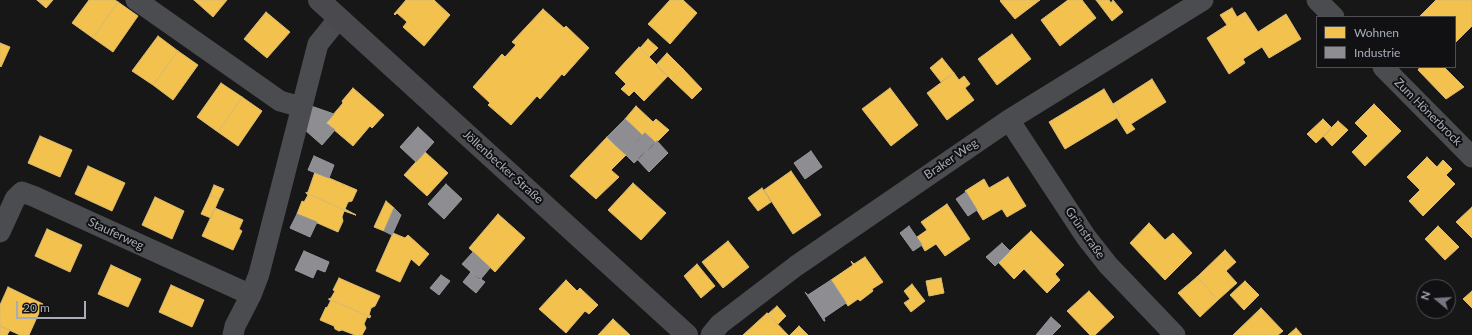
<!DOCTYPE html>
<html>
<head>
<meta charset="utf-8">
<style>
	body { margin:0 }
	#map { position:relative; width:1472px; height:335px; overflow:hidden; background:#171717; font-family:Lato,sans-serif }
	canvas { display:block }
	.legend { position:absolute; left:1316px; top:16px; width:140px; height:52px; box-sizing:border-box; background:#111113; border:1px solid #4d4f55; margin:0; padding:5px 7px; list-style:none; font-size:12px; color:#a8adb8 }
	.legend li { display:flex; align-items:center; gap:8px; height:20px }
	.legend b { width:20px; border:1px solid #4d4f55 }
	.north { position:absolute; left:1416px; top:279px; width:40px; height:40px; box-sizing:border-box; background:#111113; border:1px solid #4d4f55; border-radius:50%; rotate:288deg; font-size:11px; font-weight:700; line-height:16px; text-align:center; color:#a8adb8 }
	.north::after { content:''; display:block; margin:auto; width:14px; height:18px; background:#757880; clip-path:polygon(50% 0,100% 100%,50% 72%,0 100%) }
	.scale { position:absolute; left:16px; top:301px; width:70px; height:18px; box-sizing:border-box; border:2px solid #a8adb8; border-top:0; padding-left:5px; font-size:12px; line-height:14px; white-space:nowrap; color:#a8adb8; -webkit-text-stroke:3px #111113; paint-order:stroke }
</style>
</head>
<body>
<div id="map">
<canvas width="1472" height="335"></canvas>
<ul class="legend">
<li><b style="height:11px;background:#f2c14e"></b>Wohnen</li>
<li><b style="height:11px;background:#8d8d92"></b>Industrie</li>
</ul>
<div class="north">N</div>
<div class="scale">20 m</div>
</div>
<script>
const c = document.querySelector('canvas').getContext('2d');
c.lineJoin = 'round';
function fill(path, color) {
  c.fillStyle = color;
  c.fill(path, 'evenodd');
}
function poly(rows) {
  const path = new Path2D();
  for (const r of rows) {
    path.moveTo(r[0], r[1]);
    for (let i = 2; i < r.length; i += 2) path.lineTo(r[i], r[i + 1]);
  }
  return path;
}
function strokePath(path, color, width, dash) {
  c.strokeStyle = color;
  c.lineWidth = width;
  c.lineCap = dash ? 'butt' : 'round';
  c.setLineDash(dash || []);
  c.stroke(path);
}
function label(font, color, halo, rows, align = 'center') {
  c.font = font + ' Lato,sans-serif';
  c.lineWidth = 4;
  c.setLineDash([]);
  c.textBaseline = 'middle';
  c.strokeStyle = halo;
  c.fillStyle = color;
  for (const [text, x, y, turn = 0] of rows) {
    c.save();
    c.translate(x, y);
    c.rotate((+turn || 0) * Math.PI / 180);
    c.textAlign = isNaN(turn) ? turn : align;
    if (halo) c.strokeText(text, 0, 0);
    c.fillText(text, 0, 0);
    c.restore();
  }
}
const homes = poly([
	[37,0,53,0,46,8,37,0],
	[89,0,115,0,118,2,93,38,72,23,89,0],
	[194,0,227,0,213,17,194,0],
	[406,0,434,0,450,15,424,46,403,27,407,22,397,13,395,15,394,14,406,0],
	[670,0,683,0,697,13,670,44,648,24,670,0],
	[1001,0,1040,0,1015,19,1000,1,1001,0],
	[1068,0,1082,0,1096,18,1060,46,1041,20,1068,0],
	[1096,0,1109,0,1111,3,1113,0,1123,12,1112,21,1096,0],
	[1436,0,1472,0,1472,26,1455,43,1455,17,1419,17,1436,0],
	[118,2,138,16,113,52,93,38,118,2],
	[1232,8,1237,17,1245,12,1258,32,1286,14,1301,39,1269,58,1262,47,1243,59,1245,63,1229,74,1207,38,1227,25,1220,15,1232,8],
	[543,9,564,28,566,26,589,48,564,76,562,74,540,99,537,96,511,125,488,105,490,103,473,87,502,54,505,57,516,45,512,42,543,9],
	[266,12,290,32,267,58,244,39,266,12],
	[1012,34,1031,59,997,85,978,59,1012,34],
	[158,36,178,51,153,85,132,71,158,36],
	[648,39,658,48,649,57,640,48,648,39],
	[0,43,10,47,1,67,0,66,0,43],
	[639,47,668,76,644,101,634,91,629,96,621,89,626,84,615,73,639,47],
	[178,51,198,65,173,100,153,85,178,51],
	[667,53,683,69,672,80,656,65,667,53],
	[942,58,954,73,941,82,930,68,942,58],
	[1420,67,1444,67,1464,87,1446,99,1418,70,1420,67],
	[683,69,702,89,692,99,672,80,683,69],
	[954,73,959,80,964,76,970,84,965,88,974,100,947,120,927,93,954,73],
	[1152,79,1166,102,1131,124,1135,129,1127,134,1117,118,1120,116,1113,104,1152,79],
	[221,83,242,97,218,132,197,117,221,83],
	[353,88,384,115,372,128,370,126,353,146,326,123,343,103,342,101,353,88],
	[890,88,918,125,891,146,862,109,890,88],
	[1104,89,1120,116,1065,149,1049,122,1104,89],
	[242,97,262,111,238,146,218,132,242,97],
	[1374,104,1401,131,1365,166,1352,152,1368,136,1355,123,1374,104],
	[636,106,653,122,656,119,669,130,656,143,645,133,642,135,625,119,636,106],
	[1323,119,1332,128,1316,143,1307,134,1323,119],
	[1338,121,1348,130,1332,146,1323,136,1338,121],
	[40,136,72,150,60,177,28,163,40,136],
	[607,137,626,155,611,170,619,177,596,199,570,176,607,137],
	[425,152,448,173,427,196,404,175,425,152],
	[1427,157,1437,167,1443,160,1452,169,1446,175,1455,184,1423,216,1409,201,1420,190,1407,177,1427,157],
	[88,166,125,183,112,211,75,194,88,166],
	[791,171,821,215,793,234,764,190,791,171],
	[315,172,357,190,352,201,348,202,345,209,356,215,306,193,308,192,315,172],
	[1008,177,1026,206,1007,217,1002,209,983,220,965,191,984,179,989,188,1008,177],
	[633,183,666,213,641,240,608,210,633,183],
	[214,185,224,189,219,199,210,195,214,185],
	[762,188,771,202,758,211,748,198,762,188],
	[306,193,356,215,344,211,342,217,343,221,338,232,297,214,302,201,304,202,308,195,306,193],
	[210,195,219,199,211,218,201,214,210,195],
	[155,197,184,211,172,239,142,225,155,197],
	[386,201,394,208,384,231,374,227,386,201],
	[947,204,970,239,945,256,936,244,925,251,917,237,927,230,921,222,947,204],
	[1472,207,1472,238,1456,222,1472,207],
	[215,208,243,220,239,229,242,231,233,250,202,236,215,208],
	[498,214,525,238,495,272,469,248,498,214],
	[1149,223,1165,240,1173,233,1192,253,1165,280,1130,243,1149,223],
	[1438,226,1459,247,1445,260,1425,239,1438,226],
	[47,229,82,245,70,272,35,256,47,229],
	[1031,231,1064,265,1055,274,1060,280,1047,293,1024,269,1014,279,998,262,1031,231],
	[393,233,405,238,408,235,429,254,419,266,411,259,400,282,376,271,393,233],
	[728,241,749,267,723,288,702,262,728,241],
	[1225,250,1236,262,1226,271,1237,283,1218,300,1197,277,1225,250],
	[865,257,883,282,872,289,873,291,860,301,858,299,848,306,831,280,853,265,851,261,854,264,865,257],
	[697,264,715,286,701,298,684,276,697,264],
	[111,265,141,279,128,307,98,294,111,265],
	[1197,277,1218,300,1200,317,1178,293,1197,277],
	[339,278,380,296,375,306,371,308,369,315,371,316,370,317,329,299,331,298,335,291,333,290,339,278],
	[941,278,944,293,929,296,926,281,941,278],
	[566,280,577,291,580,288,598,305,589,314,585,311,566,333,539,309,566,280],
	[1245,281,1259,295,1244,310,1230,295,1245,281],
	[912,284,925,301,911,312,904,303,910,299,904,291,912,284],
	[171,285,204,300,192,327,159,312,171,285],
	[8,287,43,304,29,335,20,335,0,326,0,305,8,287],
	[1089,291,1114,317,1095,335,1090,335,1067,311,1089,291],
	[1472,291,1472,308,1463,299,1472,291],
	[329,299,370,317,370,318,367,317,364,324,366,328,362,335,355,335,342,330,339,331,335,329,334,326,320,320,326,307,327,308,331,300,329,300,329,299],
	[777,306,786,316,778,324,768,314,777,306],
	[1261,308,1283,331,1278,335,1233,335,1261,308],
	[767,313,788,335,743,335,767,313],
	[613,319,630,335,598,335,613,319],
	[0,326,10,330,7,335,0,335,0,326],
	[799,326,808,335,790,335,799,326],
	[1296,328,1302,335,1288,335,1296,328]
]);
const industry = poly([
	[311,106,334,114,326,123,335,130,322,145,305,130,311,106],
	[625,119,642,135,625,154,607,137,625,119],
	[418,127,434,142,416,162,400,147,418,127],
	[645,133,656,143,634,163,625,154,645,133],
	[657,141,668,153,649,172,637,159,657,141],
	[811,151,822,167,805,179,794,163,811,151],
	[314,156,334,165,329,178,308,170,314,156],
	[446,184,462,199,444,219,428,204,446,184],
	[966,192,977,210,968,216,956,199,966,192],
	[394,208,401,215,392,235,384,231,394,208],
	[297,214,317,222,310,237,290,228,297,214],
	[909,226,922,245,913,251,900,233,909,226],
	[1002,243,1010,251,995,266,986,257,1002,243],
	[304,251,329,262,325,272,317,269,313,278,295,270,304,251],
	[473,252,490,268,480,280,462,264,473,252],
	[471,272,485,282,476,293,463,282,471,272],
	[441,275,450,281,439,295,430,288,441,275],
	[831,280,846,303,824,318,825,321,824,321,805,292,808,295,831,280],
	[1051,317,1061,326,1052,335,1036,335,1051,317]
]);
const minor = poly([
	[136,0,280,101,301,107],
	[1317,0,1334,17],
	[1383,67,1472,157],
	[1009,120,1086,237,1108,265,1175,335],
	[0,232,15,199,22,192,33,196,251,295],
	[233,335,235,326,251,295,259,274,318,44,339,18],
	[711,335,720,324,796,266,1009,120,1203,0]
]);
const secondary = poly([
	[319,0,687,335]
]);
const streetNames = [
	["Zum Hönerbrock",1428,112,45],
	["Braker Weg",951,159,-34],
	["Jöllenbecker Straße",503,167,42],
	["Grünstraße",1085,233,55],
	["Stauferweg",116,234,25]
];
fill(homes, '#f2c14e');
strokePath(homes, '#dcbb6e', 1);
fill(industry, '#8d8d92');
strokePath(industry, '#95979d', 1);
strokePath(minor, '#4b4c50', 21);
strokePath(secondary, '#4a4a4e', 22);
label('12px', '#a8adb8', '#111113', streetNames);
</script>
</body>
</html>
